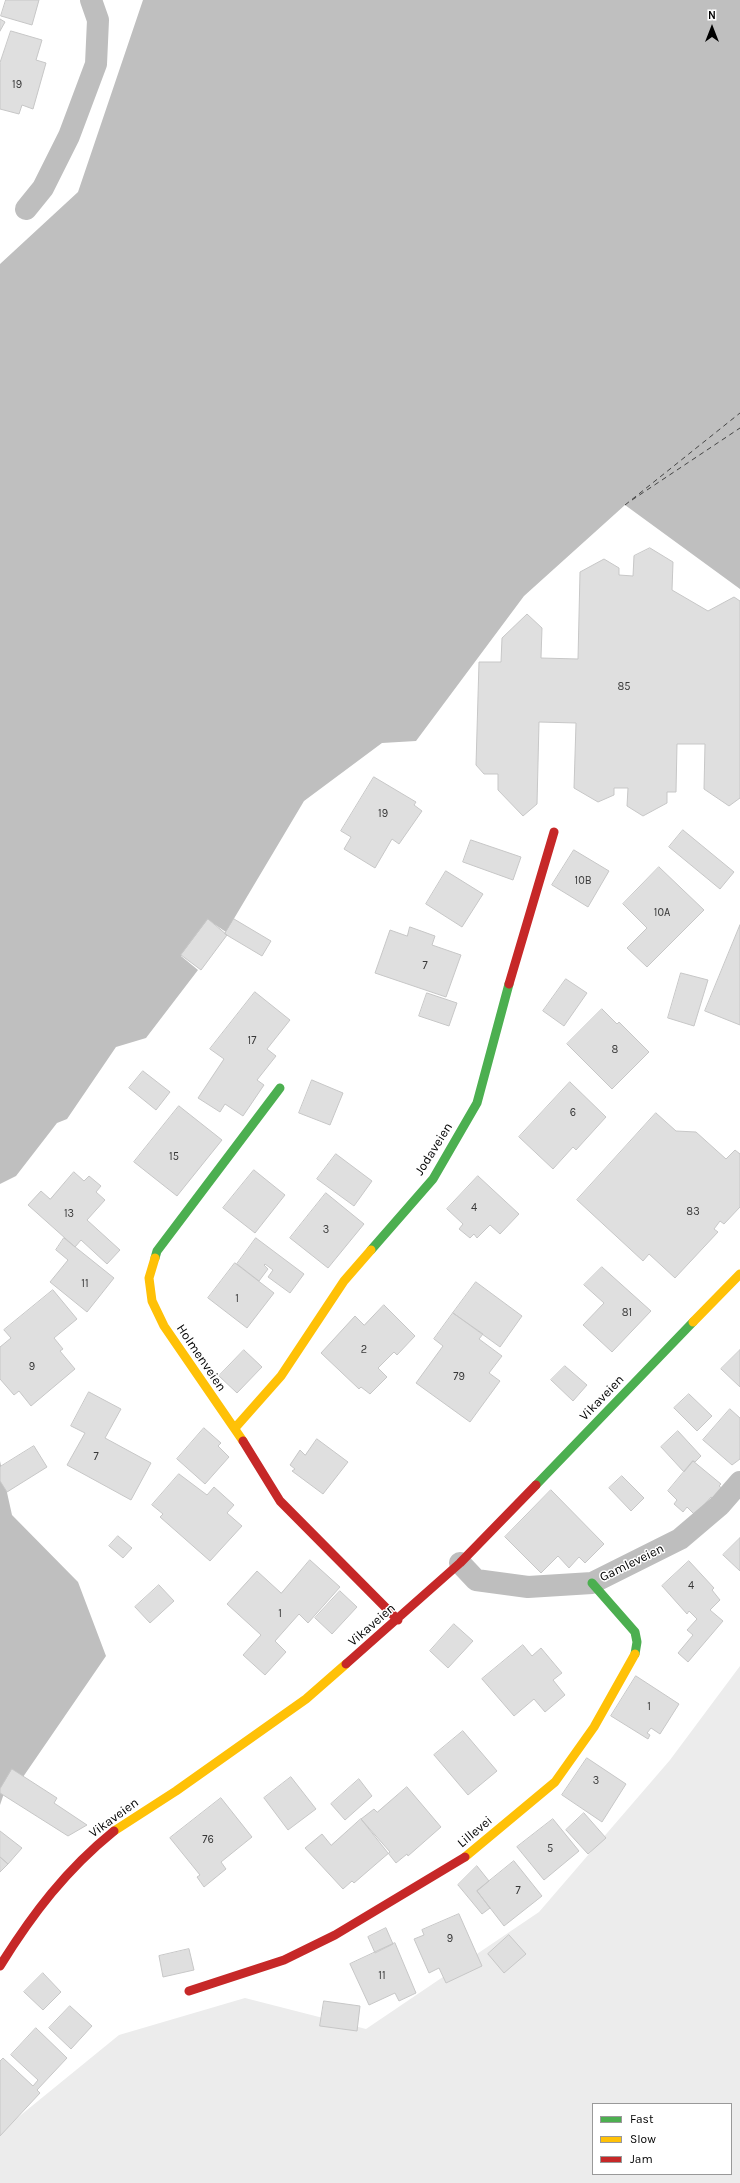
<!DOCTYPE html>
<style>
body{margin:0}
#map{position:relative;width:740px;height:2183px;overflow:hidden;background:#fff;font-family:Karla,sans-serif}
canvas{display:block}
.legend{position:absolute;left:592px;top:2103px;width:140px;height:72px;box-sizing:border-box;background:#fff;border:1px solid #999;margin:0;padding:5px 7px;list-style:none;font-size:12px;color:#000}
.legend li{display:flex;align-items:center;gap:8px;height:20px}
.legend b{width:20px;border:1px solid #999}
.north{position:absolute;left:692px;top:8px;width:40px;height:40px;-webkit-text-stroke:3px #fff;paint-order:stroke;rotate:0deg;font-size:11px;font-weight:700;line-height:16px;text-align:center;color:#000}
.north::after{content:'';display:block;margin:auto;width:14px;height:18px;background:#000;clip-path:polygon(50% 0,100% 100%,50% 72%,0 100%)}
</style>
<div id="map">
<canvas width="740" height="2183"></canvas>
<ul class="legend">
<li><b style="height:5px;background:#4caf50"></b>Fast</li>
<li><b style="height:5px;background:#ffc107"></b>Slow</li>
<li><b style="height:5px;background:#c62828"></b>Jam</li>
</ul>
<div class="north">N</div>
</div>
<script>
const c = document.querySelector('canvas').getContext('2d');
c.lineJoin = 'round';
function paint(path, color) { c.fillStyle = color; c.fill(path, 'evenodd'); }
function trace(path, color, width, dash) { c.strokeStyle = color; c.lineWidth = width; c.lineCap = dash ? 'butt' : 'round'; c.setLineDash(dash || []); c.stroke(path); }
function write(font, color, halo, rows, align = 'center') {
  c.font = font + ' Karla,sans-serif'; c.lineWidth = 3; c.setLineDash([]); c.textBaseline = 'middle'; c.strokeStyle = halo; c.fillStyle = color; for (const [text, x, y, turn = 0] of rows) {
    c.save(); c.translate(x, y); c.rotate((+turn || 0) * Math.PI / 180); c.textAlign = isNaN(turn) ? turn : align; if (halo) c.strokeText(text, 0, 0); c.fillText(text, 0, 0); c.restore();
  }
}
paint(new Path2D(`
 M740,1666V2183H0V2132L119,2035L245,1998L366,2029L539,1912L670,1760ZM593,2104H731V2174H593Z`), '#ececec');
paint(new Path2D(`
 M143,0H740V589L625,505L524,596L416,741L382,743L304,801L226,932L208,920L181,956L198,970L146,1038L116,1047L67,1119L57,1123L16,1176L0,1184V264L78,192Z
 M0,1461L12,1515L78,1582L106,1656L23,1777L12,1770L0,1805Z`), '#bfbfbf');
trace(new Path2D(`
 M632,500L740,428
 M625,505L740,413`), '#444', 1, [5, 4]);
const building = new Path2D(`
 M6,0H39L32,25L1,16Z
 M0,19L5,22L0,31Z
 M11,31L42,40L36,60L46,63L33,109L22,105L19,114L0,109V63Z
 M650,548L673,562L672,590L708,611L734,597L740,601V798L729,806L704,789L705,744H677L676,792H667V803L643,816L627,806L628,788H614V795L598,802L574,788L576,723L539,722L537,804L523,816L498,790V774H484L476,765L479,662H501L502,638L527,614L542,628L541,658L578,659L580,572L604,559L619,568V575L633,576L634,556Z
 M374,777L416,802L414,805L422,811L399,844L392,839L375,868L344,849L351,837L341,831Z
 M683,830L734,872L720,889L669,847Z
 M471,840L521,857L513,880L463,862Z
 M574,850L609,871L588,907L552,885Z
 M659,867L704,910L647,967L627,948L647,928L623,904Z
 M446,871L483,894L462,927L426,904Z
 M208,919L227,935L201,970L181,955Z
 M234,919L271,941L262,956L225,934Z
 M740,925V1025L705,1011Z
 M410,927L435,936L432,945L461,955L446,997L375,973L390,930L407,936Z
 M681,973L708,980L694,1026L668,1018Z
 M566,979L587,993L564,1026L543,1011Z
 M255,992L290,1020L267,1049L276,1056L257,1080L264,1085L243,1116L225,1104L220,1112L198,1098L224,1059L210,1049Z
 M427,993L457,1003L449,1026L419,1016Z
 M602,1009L617,1024L619,1022L649,1052L612,1089L567,1044Z
 M143,1071L170,1092L156,1110L129,1088Z
 M312,1080L343,1093L330,1125L299,1113Z
 M570,1082L606,1117L576,1150L573,1147L553,1169L519,1137Z
 M179,1106L222,1140L177,1196L134,1162Z
 M656,1113L676,1131L696,1132L726,1159L735,1150L740,1154V1207L724,1224L720,1221L714,1229L718,1232L675,1278L649,1254L643,1261L577,1200Z
 M336,1154L372,1181L354,1206L317,1179Z
 M254,1170L285,1195L255,1233L223,1208Z
 M74,1172L84,1181L89,1176L101,1186L96,1192L105,1200L87,1220L120,1250L107,1264L81,1240L75,1247L28,1205L41,1191L50,1199Z
 M478,1176L519,1214L500,1234L490,1225L477,1238L474,1234L470,1238L459,1229L463,1224L447,1209Z
 M326,1193L364,1224L328,1268L290,1238Z
 M64,1238L114,1278L87,1312L50,1282L68,1260L56,1250Z
 M256,1238L304,1274L290,1293L268,1277L273,1270L265,1264L264,1265L268,1269L259,1281L237,1264Z
 M235,1263L274,1293L247,1328L208,1298Z
 M602,1267L651,1311L612,1352L583,1325L604,1303L584,1285Z
 M476,1282L522,1316L500,1347L453,1313Z
 M53,1290L77,1319L54,1338L63,1349L60,1351L75,1369L31,1406L19,1391L14,1395L0,1379V1347L11,1338L4,1330Z
 M384,1305L415,1336L397,1355L394,1352L378,1368L387,1377L370,1394L361,1387L359,1389L321,1353L355,1316L364,1325Z
 M453,1313L483,1334L479,1339L502,1356L489,1373L500,1381L470,1422L416,1383L443,1346L434,1339Z
 M244,1350L262,1367L237,1393L219,1376Z
 M740,1350V1387L721,1369Z
 M565,1366L587,1385L573,1401L551,1380Z
 M89,1392L121,1409L105,1438L151,1463L131,1500L67,1465L85,1433L71,1426Z
 M689,1394L712,1416L697,1431L674,1408Z
 M730,1409L740,1418V1459L732,1465L703,1440Z
 M204,1428L221,1443L218,1446L229,1457L205,1484L177,1459Z
 M678,1431L701,1456L695,1462L693,1461L684,1472L661,1447Z
 M317,1439L348,1462L323,1494L292,1471L295,1469L290,1465L300,1450L305,1455Z
 M34,1446L47,1467L7,1492L0,1481V1467Z
 M693,1461L721,1484L719,1486L724,1490L716,1501L711,1497L695,1515L687,1507L683,1512L674,1504L677,1500L668,1491Z
 M179,1474L207,1495L214,1487L234,1505L227,1513L242,1526L210,1561L160,1517L163,1514L152,1505Z
 M622,1476L644,1498L631,1511L609,1488Z
 M551,1490L604,1544L585,1563L579,1557L569,1568L558,1556L541,1573L505,1537Z
 M118,1536L132,1548L123,1558L109,1546Z
 M740,1538V1571L723,1555Z
 M310,1560L340,1587L308,1623L299,1614L275,1641L286,1652L265,1675L243,1655L261,1635L227,1604L257,1571L281,1593Z
 M689,1561L714,1588L712,1590L720,1600L710,1610L723,1621L688,1662L678,1653L693,1635L687,1630L697,1619L689,1611L687,1614L662,1586Z
 M159,1585L174,1601L150,1623L135,1607Z
 M340,1591L357,1607L332,1634L315,1618Z
 M454,1624L473,1641L448,1668L430,1651Z
 M523,1645L532,1656L541,1648L562,1673L553,1680L565,1695L545,1712L534,1699L514,1716L482,1679Z
 M636,1676L679,1704L660,1734L651,1728L647,1733L650,1735L648,1739L611,1716Z
 M463,1731L497,1771L468,1795L434,1755Z
 M587,1758L626,1784L602,1822L562,1795Z
 M12,1769L57,1798L54,1803L87,1825L68,1836L0,1793V1789Z
 M291,1777L316,1809L288,1830L264,1798Z
 M359,1779L372,1796L345,1820L331,1804Z
 M407,1787L441,1827L408,1856L407,1854L396,1863L361,1819L374,1809L377,1812Z
 M221,1798L252,1837L221,1862L226,1869L204,1887L197,1877L200,1875L170,1838Z
 M584,1813L606,1838L588,1854L566,1830Z
 M361,1819L390,1852L354,1883L352,1881L343,1889L305,1848L322,1834L331,1845Z
 M553,1819L579,1851L544,1880L517,1847Z
 M0,1831L22,1848L8,1864L0,1857Z
 M0,1857L8,1864L0,1872Z
 M514,1861L542,1896L504,1926L477,1891Z
 M477,1866L489,1881L477,1891L490,1908L482,1914L458,1885Z
 M459,1914L482,1966L446,1983L439,1968L429,1973L414,1939L424,1935L422,1930Z
 M386,1928L393,1944L375,1953L368,1937Z
 M509,1935L526,1954L504,1973L488,1954Z
 M395,1943L416,1993L399,2001L395,1993L369,2005L350,1964Z
 M189,1949L194,1970L163,1977L159,1956Z
 M43,1973L61,1992L43,2010L24,1992Z
 M324,2001L360,2006L357,2031L320,2026Z
 M70,2006L92,2026L71,2049L49,2028Z
 M36,2028L67,2058L37,2090L40,2093L0,2136V2061L3,2058L33,2086L38,2080L11,2055Z`);
paint(building, '#dfdfdf');
trace(building, '#c7c7c7', 1);
trace(new Path2D(`
 M26,209L43,188L69,136L96,64L98,20L91,0
 M460,1563L476,1580L528,1587L592,1583L680,1539L720,1505L740,1482`), '#bebebe', 22);
trace(new Path2D(`
 M371,1250L433,1179L477,1103L509,984
 M155,1258L157,1251L280,1088
 M536,1485L693,1322
 M592,1583L635,1632L637,1642L635,1654`), '#4caf50', 9);
trace(new Path2D(`
 M155,1258L149,1278L152,1301L164,1326L243,1441
 M693,1322L740,1274
 M235,1428L281,1376L344,1281L371,1250
 M114,1831L176,1791L306,1699L346,1664
 M465,1857L555,1782L594,1727L635,1654`), '#ffc107', 9);
trace(new Path2D(`
 M509,984L554,832
 M243,1441L280,1501L398,1620
 M346,1664L460,1563L536,1485
 M0,1966C33,1913 66,1870 114,1831
 M189,1991L284,1960L335,1935L465,1857`), '#c62828', 9);
write('11px', '#383838', null, [
 ["19",17,85],
 ["85",624,687],
 ["19",383,814],
 ["10B",583,881],
 ["10A",662,913],
 ["7",425,966],
 ["17",252,1041],
 ["8",615,1050],
 ["6",573,1113],
 ["15",174,1157],
 ["4",474,1208],
 ["83",693,1212],
 ["13",69,1214],
 ["3",326,1230],
 ["11",85,1284],
 ["1",237,1299],
 ["81",627,1313],
 ["2",364,1350],
 ["9",32,1367],
 ["79",459,1377],
 ["7",96,1457],
 ["4",691,1586],
 ["1",280,1614],
 ["1",649,1707],
 ["3",596,1781],
 ["76",208,1840],
 ["5",550,1849],
 ["7",518,1891],
 ["9",450,1939],
 ["11",382,1976]
]);
write('13px', '#000', '#fff', [
 ["Jodaveien",434,1149,-58],
 ["Holmenveien",201,1358,56],
 ["Vikaveien",602,1398,-46],
 ["Gamleveien",632,1563,-26],
 ["Vikaveien",372,1625,-41],
 ["Vikaveien",114,1818,-36],
 ["Lillevei",475,1832,-40]
]);
</script>
